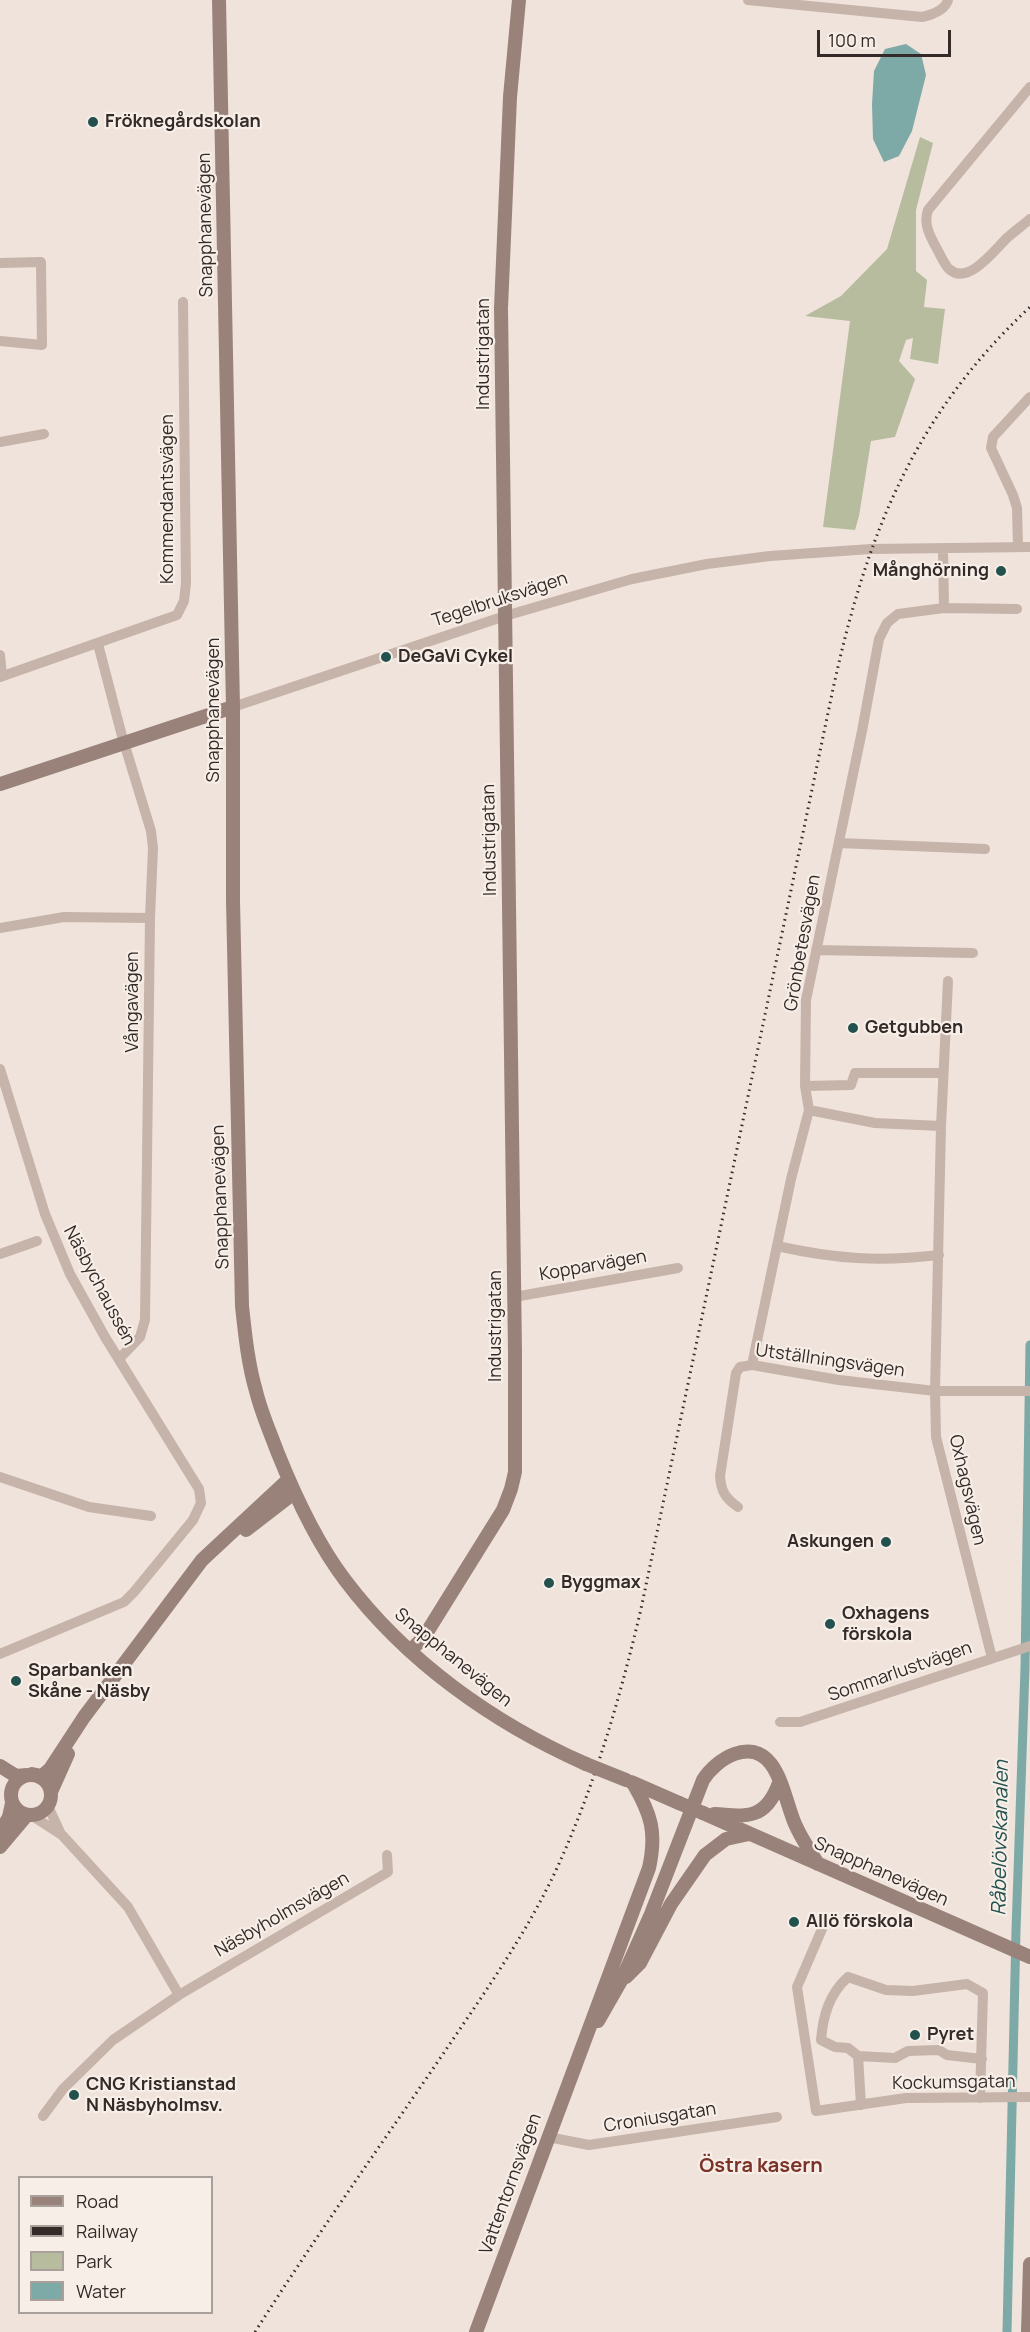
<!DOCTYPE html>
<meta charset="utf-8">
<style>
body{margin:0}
#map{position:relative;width:1030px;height:2332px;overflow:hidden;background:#efe3db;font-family:Manrope,sans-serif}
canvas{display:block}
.legend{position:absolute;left:18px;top:2176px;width:195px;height:138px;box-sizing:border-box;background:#f7eee7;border:2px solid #a9a09b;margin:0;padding:8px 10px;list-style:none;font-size:18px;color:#342a28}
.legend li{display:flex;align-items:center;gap:12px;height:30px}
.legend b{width:30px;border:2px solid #a9a09b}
.scale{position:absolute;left:817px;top:30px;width:134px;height:27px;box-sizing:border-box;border:3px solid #342a28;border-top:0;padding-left:8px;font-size:18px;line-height:21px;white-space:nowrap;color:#342a28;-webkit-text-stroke:4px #f7eee7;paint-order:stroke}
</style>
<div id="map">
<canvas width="1030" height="2332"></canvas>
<ul class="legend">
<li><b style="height:8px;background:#99827a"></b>Road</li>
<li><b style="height:8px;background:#342a28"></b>Railway</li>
<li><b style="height:16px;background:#b6bc9d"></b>Park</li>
<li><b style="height:16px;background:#7da9a6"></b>Water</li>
</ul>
<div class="scale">100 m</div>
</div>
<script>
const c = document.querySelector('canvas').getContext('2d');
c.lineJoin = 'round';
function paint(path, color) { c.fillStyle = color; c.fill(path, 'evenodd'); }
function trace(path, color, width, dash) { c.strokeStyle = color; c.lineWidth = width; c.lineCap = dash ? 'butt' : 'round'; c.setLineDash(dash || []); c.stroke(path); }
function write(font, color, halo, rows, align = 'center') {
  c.font = font + ' Manrope,sans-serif'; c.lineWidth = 4.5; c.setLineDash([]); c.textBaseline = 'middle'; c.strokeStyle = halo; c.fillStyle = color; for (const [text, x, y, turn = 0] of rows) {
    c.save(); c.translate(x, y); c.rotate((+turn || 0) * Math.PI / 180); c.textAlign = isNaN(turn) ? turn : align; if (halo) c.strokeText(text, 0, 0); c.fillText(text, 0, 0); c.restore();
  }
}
paint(new Path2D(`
 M920,137L933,143L916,210V271L927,280L924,307L945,309L938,364L910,359L913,338L906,340L899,361L915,379L895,437L871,441L859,516L855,530L823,527L850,321L805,316L841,296L887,249Z`), '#b6bc9d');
paint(new Path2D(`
 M906,44L921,54L926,75L912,131L899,156L884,162L873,139L872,104L874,71L885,49Z`), '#7da9a6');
trace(new Path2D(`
 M1007,2332L1016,1930L1025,1668L1030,1345`), '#7da9a6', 9);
trace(new Path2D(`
 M748,0L922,17C931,15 945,10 948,0
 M1030,87L928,210C923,224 930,236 937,249C940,254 944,264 949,269C968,287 996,248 1008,237C1015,231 1023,225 1030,219
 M0,263L41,262L42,345L0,341
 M0,442L44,434
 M1018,546L1017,508L1013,495L991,448L993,437L1030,397
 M943,549L944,608
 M98,644L122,736L151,831L153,848L150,918L145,1320L140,1337L119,1359
 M0,655L2,676
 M0,677L177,615L184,601L186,583L183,302
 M233,707L505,616L632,579L707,564L770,556L871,549L1030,547
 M839,843L985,849
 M0,928L64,917L150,918
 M816,950L973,953
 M948,981L941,1126L935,1391L936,1437L992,1658
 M0,1069L45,1214L70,1274L105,1337L199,1489L201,1503L193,1520L134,1592L124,1602L0,1654
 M805,1086L851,1085L855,1073H943
 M809,1110L875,1123L941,1126
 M777,1246C835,1259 879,1262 939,1255
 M0,1254L37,1241
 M514,1297L678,1268
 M752,1365L791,1179L809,1110L805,1086L806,1000L862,731L879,639L887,623L898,614L944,608L1017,609
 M0,1477L89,1507L151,1516
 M738,1507C725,1498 721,1491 720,1476L736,1373L740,1367L752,1365L839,1380L935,1391H1030
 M780,1722H800L1030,1646
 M48,1806L60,1832
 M31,1815L62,1835L128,1907L179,1995L113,2040L63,2089L43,2116
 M822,1929L797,1987L816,2111L906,2098L1030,2097
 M179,1995L388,1872L387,1855
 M858,2056L895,2058L908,2051L939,2050L947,2055L982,2059
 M861,2105L858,2056L848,2048L835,2047L821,2040C823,2016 829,1994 848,1977L886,1990L913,1991L967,1984L983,1993L980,2098
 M548,2137L589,2145L777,2117`), '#c6b3a9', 10);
trace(new Path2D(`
 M219,0L233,707V901L242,1306C245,1334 248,1364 256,1391C261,1412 270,1432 277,1451C295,1496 316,1542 345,1580C406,1661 493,1723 586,1764
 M0,784L233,707
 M246,1530L294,1493
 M411,1650L424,1637L503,1510L511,1489L515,1472V1352L501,308L510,97L519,0
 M0,1766L16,1776L27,1775
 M32,1774L42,1776L50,1769L84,1717L202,1560L288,1480
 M11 1795a20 20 0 1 1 40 0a20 20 0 1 1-40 0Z
 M631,1782L679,1803
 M51,1792L68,1754
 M703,1813L1030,1957
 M714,1814C748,1817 766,1819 779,1783
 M0,1832L9,1817L12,1803
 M0,1847L27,1815
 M626,1977L640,1963L671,1904L705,1855L726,1839L749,1834
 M598,2021L622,1979L651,1914L703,1780C716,1759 751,1737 771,1764C783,1780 787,1805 795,1824C801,1838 810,1851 818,1864
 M476,2332L649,1868C657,1832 651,1814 633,1783
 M1028,2332L1030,2264`), '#99827a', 14);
trace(new Path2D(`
 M255,2332C314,2239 378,2149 441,2057C482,1996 526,1935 557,1868C595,1785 620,1698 641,1609L833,689C866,537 913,416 1030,307`), '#342a28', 3, [1.5, 4.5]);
trace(new Path2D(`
 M586,1764L626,1780
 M679,1803L703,1813`), '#99827a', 14);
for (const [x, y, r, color] of [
 [93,122,6,"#22514e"],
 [1001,571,6,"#22514e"],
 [386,657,6,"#22514e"],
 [853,1028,6,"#22514e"],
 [886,1542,6,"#22514e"],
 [549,1583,6,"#22514e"],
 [830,1624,6,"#22514e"],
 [16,1681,6,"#22514e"],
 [794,1922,6,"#22514e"],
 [915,2035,6,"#22514e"],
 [74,2095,6,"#22514e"]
]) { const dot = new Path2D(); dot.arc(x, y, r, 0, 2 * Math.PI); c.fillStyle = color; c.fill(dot); trace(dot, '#f7eee7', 2); }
write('bold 18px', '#342a28', '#f7eee7', [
 ["Fröknegårdskolan",105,122],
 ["Månghörning",989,571,"right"],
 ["DeGaVi Cykel",398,657],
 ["Getgubben",865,1028],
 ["Askungen",874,1542,"right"],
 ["Byggmax",561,1583],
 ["Oxhagens",842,1614],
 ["förskola",842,1635],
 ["Sparbanken",28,1671],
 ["Skåne - Näsby",28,1692],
 ["Allö förskola",806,1922],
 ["Pyret",927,2035],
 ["CNG Kristianstad",86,2085],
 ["N Näsbyholmsv.",86,2106]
], 'left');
write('18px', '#342a28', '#f7eee7', [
 ["Snapphanevägen",206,225,-91],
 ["Industrigatan",484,354,-90],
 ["Kommendantsvägen",168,499,-90],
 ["Tegelbruksvägen",500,600,-18],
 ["Snapphanevägen",214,710,-90],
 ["Industrigatan",490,840,-91],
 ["Grönbetesvägen",803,943,-80],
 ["Vångavägen",133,1002,-90],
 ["Snapphanevägen",221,1197,-92],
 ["Kopparvägen",593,1266,-10],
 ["Näsbychaussén",99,1286,62],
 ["Industrigatan",496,1326,-90],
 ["Utställningsvägen",830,1361,8],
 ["Oxhagsvägen",967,1490,77],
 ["Snapphanevägen",453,1658,39],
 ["Sommarlustvägen",900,1672,-19],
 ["Snapphanevägen",881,1872,24],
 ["Näsbyholmsvägen",282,1915,-30],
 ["Kockumsgatan",954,2083,-1],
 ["Croniusgatan",660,2118,-9],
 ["Vattentornsvägen",511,2184,-70]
]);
write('italic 20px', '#22514e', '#f7eee7', [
 ["Råbelövskanalen",1001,1838,-89]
]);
write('bold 20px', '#7b3329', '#f7eee7', [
 ["Östra kasern",761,2166]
]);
</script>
